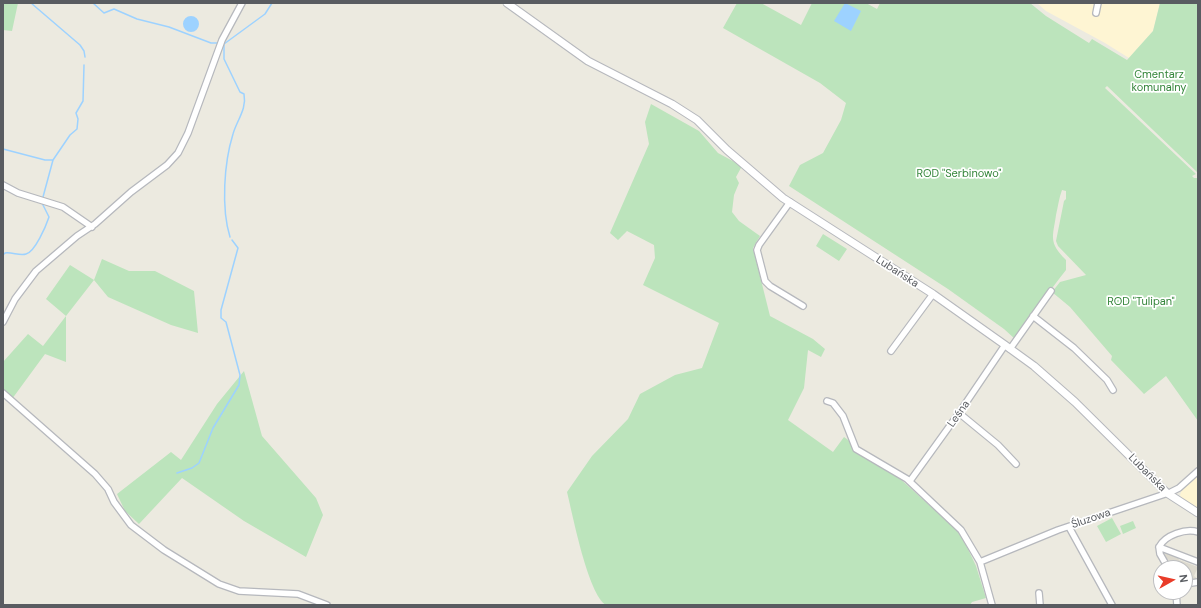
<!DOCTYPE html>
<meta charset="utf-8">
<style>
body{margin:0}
#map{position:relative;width:1201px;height:608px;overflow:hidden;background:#eceae0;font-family:"DM Sans",sans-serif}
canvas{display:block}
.frame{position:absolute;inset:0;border:4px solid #595c61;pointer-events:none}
.north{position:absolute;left:1153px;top:560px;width:40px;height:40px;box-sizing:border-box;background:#fff;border:1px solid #bdbec0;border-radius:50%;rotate:82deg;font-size:11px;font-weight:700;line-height:16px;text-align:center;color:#595c61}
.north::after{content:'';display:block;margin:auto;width:14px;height:18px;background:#e93c29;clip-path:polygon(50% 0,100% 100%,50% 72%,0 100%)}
</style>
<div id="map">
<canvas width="1201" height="608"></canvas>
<div class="frame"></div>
<div class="north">N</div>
</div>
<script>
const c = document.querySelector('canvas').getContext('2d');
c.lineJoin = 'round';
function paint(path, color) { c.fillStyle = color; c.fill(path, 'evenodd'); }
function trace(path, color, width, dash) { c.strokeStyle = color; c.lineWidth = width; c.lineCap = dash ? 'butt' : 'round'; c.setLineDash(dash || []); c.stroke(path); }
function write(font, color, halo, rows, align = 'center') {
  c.font = font + ' "DM Sans",sans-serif'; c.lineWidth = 3.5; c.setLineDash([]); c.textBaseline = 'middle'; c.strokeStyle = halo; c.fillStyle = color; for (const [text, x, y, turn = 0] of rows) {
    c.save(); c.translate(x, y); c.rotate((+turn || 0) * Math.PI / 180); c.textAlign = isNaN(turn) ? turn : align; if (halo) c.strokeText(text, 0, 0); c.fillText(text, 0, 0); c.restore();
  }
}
paint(new Path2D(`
 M1037,3H1160L1153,31L1129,58L1105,43L1046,11Z
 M1198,474V510L1181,499L1180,495L1182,489Z`), '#fef5d3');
paint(new Path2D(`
 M1165,552L1178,556L1179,560L1198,567L1194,576L1198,579L1185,582V568H1175V564L1164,557Z`), '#dcd9ce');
paint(new Path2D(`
 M3,3H18L12,31L3,30Z
 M737,3H761L801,25L812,3H866L877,9L880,3H1030L1046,16L1089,43L1092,39L1127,60L1153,31L1160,3H1198V173L1107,86L1105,88L1196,174L1192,176L1194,178H1198V421L1166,376L1144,394L1111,360L1112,356L1070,307L1052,292L1060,282L1086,275L1058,246L1056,241L1064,201L1066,199V191L1062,190C1059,198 1058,206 1056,215C1053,237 1048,242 1066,260V270C1048,292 1033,317 1015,339L1004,329L948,289L789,186L800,165L823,153L841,120L846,103L820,83L723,28Z
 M651,104L699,131L718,153L742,166L736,177L739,183L734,195L732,212L739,221L760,236L753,248L770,316L813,339L825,349L821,357L808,350L804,388L788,420L833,452L844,437L896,475L961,534L976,566L986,598L972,602L970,605H606C588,594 573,516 567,492L592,456L628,419L640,394L675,375L702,368L719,323L643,285L655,258L654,245L627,231L618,240L610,233L649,144L645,122Z
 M823,234L847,249L839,261L816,246Z
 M102,259L129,271H155L194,291L198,333L171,325L108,297L94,280L66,316V362L45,354L12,399L3,392V362L28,334L43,346L66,316L46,299L70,265L94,280Z
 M244,371L262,436L316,498L323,515L306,557L244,521L182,478L139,524L125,511L117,494L171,452L181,460L217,404Z
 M1112,518L1121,534L1106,542L1097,526Z
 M1133,521L1136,528L1123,534L1120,526Z`), '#bce4bc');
paint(new Path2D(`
 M845,3L861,11L851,31L834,21Z
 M183 24a8 8 0 1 1 16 0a8 8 0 1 1-16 0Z`), '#9dd2ff');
trace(new Path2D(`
 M31,3L80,45L84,51L85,57
 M93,3L104,13L114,9L137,19L169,27L211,43H217
 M3,149L45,160H53L70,135L77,129L78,119L76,113L83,101L84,65
 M43,197L53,160
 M230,237C221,208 224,163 233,134C237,120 247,109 244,94L240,92L224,59V44L265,14L272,3
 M3,255L5,253C12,252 20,256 26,254C35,252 46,226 49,217L42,203
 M177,473L192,468L199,463L213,428L239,385L240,375L226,322L221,318V310L238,248L232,240`), '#9dd2ff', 1.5);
const minor = new Path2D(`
 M1096,13L1098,3
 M3,185L18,193L63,207L92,227
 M790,202L759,245L757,250L765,281L770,286L803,306
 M1033,316L1074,348L1107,380L1113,390
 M3,322L15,299L36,271L77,236L95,224L131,192L167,165L178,153L188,133L222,40L242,3
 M1010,349L1051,291
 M891,351L933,294
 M3,393L95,474L108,489L114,502L131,525L164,550L219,584L239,591L298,594L327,605
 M827,401L833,403L843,416L856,449L907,479L961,530L980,562L992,605
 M959,413L998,445L1016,464
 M910,481L959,413L1005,345
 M1069,527L1112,605
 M1159,547C1165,535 1186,528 1198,532
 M1159,547L1198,562
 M1159,547L1160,554L1168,568
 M980,562L1058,530L1171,492L1179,488L1198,471
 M1185,584L1198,582
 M1176,592L1177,605
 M1039,593L1040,605`);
const tertiary = new Path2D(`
 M507,3L588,61L672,104L697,120L727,150L783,198L933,294L1005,345L1034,366L1075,402L1167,493L1198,513`);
trace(minor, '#b6b8bd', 8);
trace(tertiary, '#b6b8bd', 9);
trace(minor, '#fff', 5.5);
trace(tertiary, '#fff', 7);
write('11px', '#34853a', '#fff', [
 ["Cmentarz",1159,75],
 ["komunalny",1159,88],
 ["ROD \"Serbinowo\"",959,174],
 ["ROD \"Tulipan\"",1141,302]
]);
write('11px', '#595c61', '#fff', [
 ["Lubańska",897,272,33],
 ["Leśna",959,414,-55],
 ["Lubańska",1147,473,45],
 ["Śluzowa",1091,519,-19]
]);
</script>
